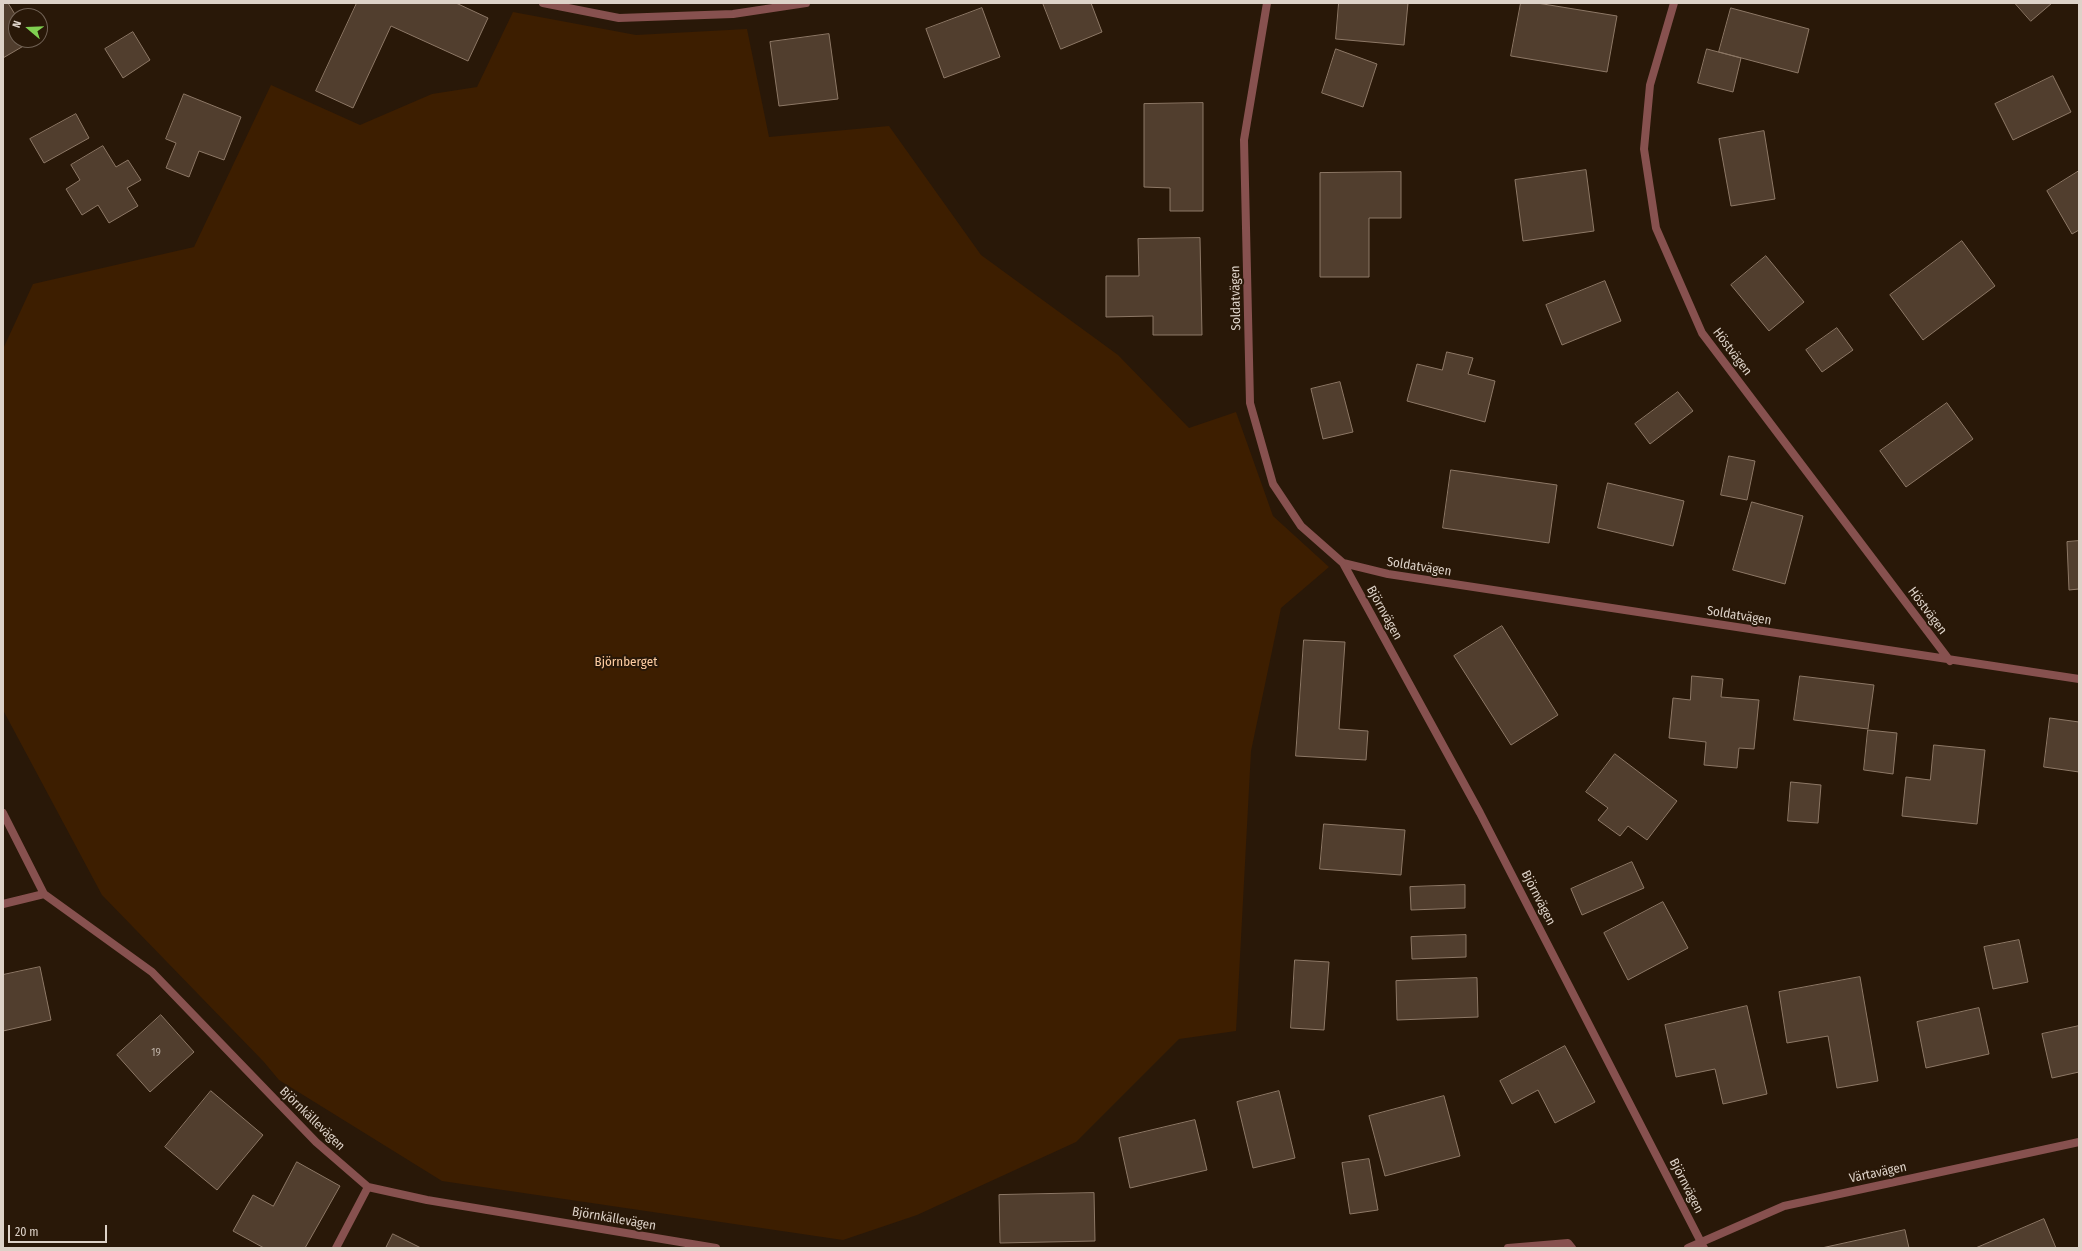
<!DOCTYPE html>
<meta charset="utf-8">
<style>
body{margin:0}
#map{position:relative;width:2082px;height:1251px;overflow:hidden;background:#291808;font-family:"Fira Sans Condensed",sans-serif}
canvas{display:block}
.frame{position:absolute;inset:0;border:4px solid #ddd2c8;pointer-events:none}
.north{position:absolute;left:8px;top:8px;width:40px;height:40px;box-sizing:border-box;background:#291808;border:1px solid #716255;border-radius:50%;rotate:289deg;font-size:11px;font-weight:700;line-height:16px;text-align:center;color:#ddd2c8}
.north::after{content:'';display:block;margin:auto;width:14px;height:18px;background:#80d051;clip-path:polygon(50% 0,100% 100%,50% 72%,0 100%)}
.scale{position:absolute;left:8px;top:1225px;width:99px;height:18px;box-sizing:border-box;border:2px solid #ddd2c8;border-top:0;padding-left:5px;font-size:12px;line-height:14px;white-space:nowrap;color:#ddd2c8;-webkit-text-stroke:3px #291808;paint-order:stroke}
</style>
<div id="map">
<canvas width="2082" height="1251"></canvas>
<div class="frame"></div>
<div class="north">N</div>
<div class="scale">20 m</div>
</div>
<script>
const c = document.querySelector('canvas').getContext('2d');
c.lineJoin = 'round';
function paint(path, color) { c.fillStyle = color; c.fill(path, 'evenodd'); }
function trace(path, color, width, dash) { c.strokeStyle = color; c.lineWidth = width; c.lineCap = dash ? 'butt' : 'round'; c.setLineDash(dash || []); c.stroke(path); }
function write(font, color, halo, rows, align = 'center') {
  c.font = font + ' "Fira Sans Condensed",sans-serif'; c.lineWidth = 4; c.setLineDash([]); c.textBaseline = 'middle'; c.strokeStyle = halo; c.fillStyle = color; for (const [text, x, y, turn = 0] of rows) {
    c.save(); c.translate(x, y); c.rotate((+turn || 0) * Math.PI / 180); c.textAlign = isNaN(turn) ? turn : align; if (halo) c.strokeText(text, 0, 0); c.fillText(text, 0, 0); c.restore();
  }
}
paint(new Path2D(`
 M513,12L636,35L747,29L769,137L889,126L981,255L1118,355L1189,428L1236,412L1273,516L1329,567L1281,608L1251,751L1236,1031L1179,1039L1076,1142L917,1215L843,1240L442,1181L279,1080L264,1062L102,895L3,710V349L33,284L194,247L271,85L360,125L432,94L477,87Z`), '#3d1e00');
const building = new Path2D(`
 M3,3H8L16,16V40L32,41L3,58Z
 M357,3H456L488,18L468,61L391,26L353,108L316,91Z
 M1043,3H1091L1102,32L1061,49Z
 M1339,3H1408L1404,45L1336,39Z
 M1521,3H1537L1617,16L1607,72L1511,56Z
 M2015,3H2052L2031,21Z
 M982,8L1000,57L944,78L926,29Z
 M1731,8L1809,29L1798,73L1719,52Z
 M133,32L150,60L123,78L105,49Z
 M829,34L838,99L779,106L770,42Z
 M1336,49L1377,64L1363,107L1322,93Z
 M1707,49L1741,58L1733,92L1698,83Z
 M2053,76L2071,112L2013,140L1995,104Z
 M184,94L241,117L224,160L199,151L189,177L166,168L176,143L166,139Z
 M1203,103V211H1170V188L1144,187V104Z
 M76,114L89,138L44,163L30,139Z
 M1764,131L1775,199L1731,206L1719,139Z
 M103,146L116,167L128,160L141,180L127,188L138,206L109,223L98,205L82,215L66,189L80,180L71,165Z
 M1586,170L1594,231L1523,241L1515,180Z
 M2079,171V230L2072,234L2047,191Z
 M1401,172V218H1369V277H1320V173Z
 M1200,238L1202,335H1153V316L1106,317V276H1139L1138,239Z
 M1962,241L1995,286L1923,340L1890,295Z
 M1766,256L1804,302L1769,331L1731,285Z
 M1605,281L1621,321L1562,345L1546,305Z
 M1837,328L1853,350L1822,372L1806,350Z
 M1447,352L1473,358L1468,374L1495,381L1485,422L1407,401L1417,364L1442,370Z
 M1340,382L1353,432L1323,439L1311,389Z
 M1678,392L1693,411L1650,444L1635,424Z
 M1947,403L1973,439L1906,487L1880,451Z
 M1729,456L1755,461L1747,500L1721,495Z
 M1451,470L1557,485L1549,543L1443,528Z
 M1608,483L1684,501L1673,546L1598,528Z
 M1752,502L1803,516L1785,584L1733,570Z
 M2079,541V589L2069,590L2067,542Z
 M1502,626L1558,715L1511,745L1454,656Z
 M1304,640L1345,642L1339,729L1368,731L1366,760L1296,756Z
 M1692,676L1723,679L1721,697L1759,700L1754,749L1739,748L1737,768L1704,765L1706,742L1669,738L1673,698L1690,700Z
 M1800,676L1874,685L1868,729L1794,720Z
 M2050,718L2079,722V772L2044,767Z
 M1868,730L1897,733L1893,774L1864,770Z
 M1934,745L1985,750L1977,824L1902,816L1906,777L1930,780Z
 M1615,754L1677,801L1647,840L1628,826L1620,836L1598,820L1608,808L1586,792Z
 M1791,782L1821,785L1818,823L1788,821Z
 M1324,824L1405,830L1401,875L1320,869Z
 M1632,862L1644,888L1582,915L1571,889Z
 M1465,885V908L1411,910L1410,887Z
 M1663,902L1688,948L1628,980L1604,933Z
 M1466,935V957L1412,959L1411,937Z
 M2019,940L2028,982L1993,989L1984,947Z
 M1295,960L1329,962L1324,1030L1291,1028Z
 M40,967L51,1020L3,1031V975Z
 M1860,977L1878,1081L1837,1088L1828,1036L1787,1043L1779,992Z
 M1477,978L1478,1017L1397,1020L1396,981Z
 M1747,1006L1767,1094L1723,1104L1715,1069L1676,1077L1665,1025Z
 M1979,1008L1989,1054L1926,1068L1917,1022Z
 M161,1015L194,1052L150,1092L117,1055Z
 M2079,1026V1072L2052,1078L2042,1034Z
 M1565,1046L1595,1102L1555,1123L1538,1090L1512,1104L1500,1081Z
 M211,1091L263,1135L217,1190L165,1147Z
 M1279,1091L1295,1158L1253,1168L1237,1102Z
 M1444,1096L1460,1156L1385,1176L1369,1116Z
 M1195,1120L1207,1170L1130,1188L1119,1138Z
 M1369,1159L1378,1210L1350,1214L1342,1163Z
 M297,1162L340,1186L305,1248H264L233,1231L253,1195L273,1206Z
 M1094,1193L1095,1241L1000,1243L999,1195Z
 M2044,1219L2056,1248H1976Z
 M1905,1230L1909,1248H1822Z
 M393,1234L421,1248H386Z`);
paint(building, '#513e2e');
trace(building, '#8d7866', 1);
trace(new Path2D(`
 M543,3L619,18L733,14L806,3
 M1267,3L1244,140L1250,403L1273,484L1301,526L1343,563L1388,574L2079,679
 M1674,3L1650,85L1644,149L1656,228L1702,333L1950,661
 M1343,563L1480,813L1704,1248
 M3,813L44,894L152,972L316,1142L368,1187L427,1200L716,1248
 M3,904L44,894
 M336,1248L368,1187
 M1508,1248L1568,1243L1572,1248
 M1688,1248L1784,1206L2079,1142`), '#87514f', 8);
write('11px', '#baada2', null, [
 ["19",156,1053]
]);
write('13px', '#ddd2c8', '#291808', [
 ["Soldatvägen",1236,298,-91],
 ["Höstvägen",1732,352,53],
 ["Soldatvägen",1419,567,9],
 ["Höstvägen",1927,611,53],
 ["Björnvägen",1384,613,61],
 ["Soldatvägen",1739,616,9],
 ["Björnvägen",1538,898,63],
 ["Björnkällevägen",312,1119,44],
 ["Värtavägen",1878,1173,-12],
 ["Björnvägen",1686,1186,63],
 ["Björnkällevägen",614,1219,10]
]);
write('13px', '#fecda2', '#291808', [
 ["Björnberget",626,662]
]);
</script>
